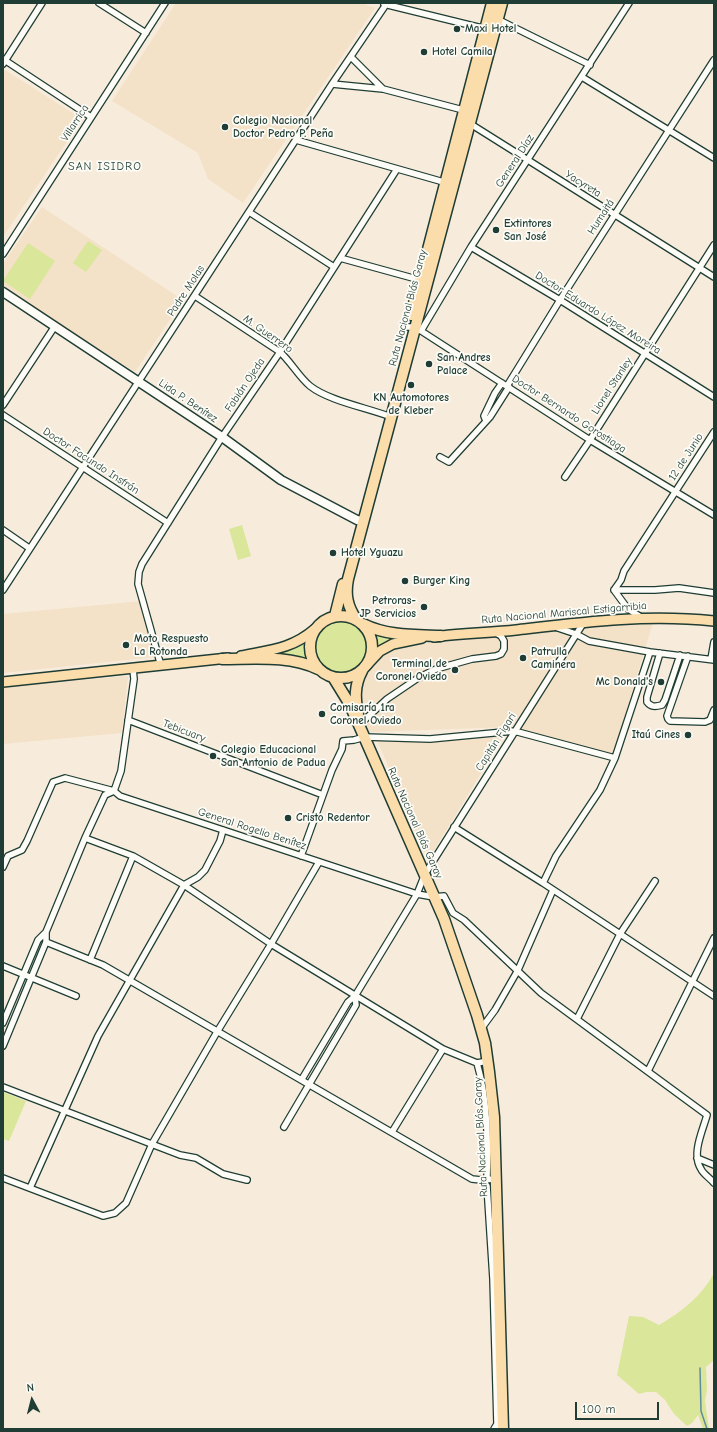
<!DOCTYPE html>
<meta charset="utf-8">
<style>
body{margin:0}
#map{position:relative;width:717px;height:1432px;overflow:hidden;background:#f7ecdb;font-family:"Comic Neue",sans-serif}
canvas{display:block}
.frame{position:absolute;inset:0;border:4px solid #1f3d34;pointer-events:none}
.north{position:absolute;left:12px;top:1380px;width:40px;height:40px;-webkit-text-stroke:3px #fdfcf7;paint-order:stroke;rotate:353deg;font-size:11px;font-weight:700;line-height:16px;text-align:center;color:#1f3d34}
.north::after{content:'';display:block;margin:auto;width:14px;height:18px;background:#1f3d34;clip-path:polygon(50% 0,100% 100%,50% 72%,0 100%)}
.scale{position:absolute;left:575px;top:1402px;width:84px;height:18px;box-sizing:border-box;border:2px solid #1f3d34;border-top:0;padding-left:5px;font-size:12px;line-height:14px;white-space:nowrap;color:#1f3d34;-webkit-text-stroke:3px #fdfcf7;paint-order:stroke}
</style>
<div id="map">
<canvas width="717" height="1432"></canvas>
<div class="frame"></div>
<div class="north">N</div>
<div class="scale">100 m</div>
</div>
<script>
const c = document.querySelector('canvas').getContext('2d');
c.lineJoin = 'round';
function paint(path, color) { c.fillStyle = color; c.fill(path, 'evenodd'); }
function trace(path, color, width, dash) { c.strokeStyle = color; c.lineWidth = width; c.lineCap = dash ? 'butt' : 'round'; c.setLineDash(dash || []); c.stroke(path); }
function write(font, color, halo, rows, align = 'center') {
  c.font = font + ' "Comic Neue",sans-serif'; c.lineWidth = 3.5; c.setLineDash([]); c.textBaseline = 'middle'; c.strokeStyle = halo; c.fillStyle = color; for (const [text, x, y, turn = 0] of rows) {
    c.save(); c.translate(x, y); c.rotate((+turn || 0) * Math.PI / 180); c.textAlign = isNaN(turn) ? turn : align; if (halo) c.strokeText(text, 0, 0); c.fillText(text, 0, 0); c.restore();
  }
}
paint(new Path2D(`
 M176,3H361L375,8L243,203L208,179L198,153L112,101Z
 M5,70L82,119L3,237V74Z
 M42,207L183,300L135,372L3,288V264Z
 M142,601L155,657L3,673V614Z
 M653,623L613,754L509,727L369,732L363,713L361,691L369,670L384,654L399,646L576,625Z
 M128,676L122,733L3,744V687Z
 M505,734L428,860L377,740Z`), '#f3e1c8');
paint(new Path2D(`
 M88,241L102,250L86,272L73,263Z
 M28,243L55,261L30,299L3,281Z
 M242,525L251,556L238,560L229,529Z
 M315 647a27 27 0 1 1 54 0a27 27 0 1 1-54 0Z
 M373,632L384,637L406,638L376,651V641Z
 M308,639L306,647L309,659L298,657L258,656Z
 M3,1092L26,1101L9,1141L3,1139Z
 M714,1273V1360L706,1367L707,1390L705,1401L709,1429H703L698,1415L692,1423L687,1426L674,1414L665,1400L656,1392H646L639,1394L617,1375L629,1316L643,1317L659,1325C681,1312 702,1296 714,1273Z`), '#dae699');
trace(new Path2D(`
 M700,1368L701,1411L707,1429`), '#5f8c9f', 1.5);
const street = new Path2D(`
 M99,3L146,33
 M384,4L486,29
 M497,19L590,65
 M351,57L383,89L467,111
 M3,59L91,117
 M3,64L42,3
 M582,77L714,158
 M332,84L383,89
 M469,123L714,277
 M296,140L447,183
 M249,212L334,267
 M471,247L560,300L714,397
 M3,254L165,3
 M340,258L420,280
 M195,296L280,352C291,362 299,377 310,386C329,401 368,408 391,417
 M408,327H415L590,440L714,515
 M421,331L471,247L629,3
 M507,386L560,300L714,60
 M3,405L55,326
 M3,415L168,523
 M486,421L484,416L495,393L502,383
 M440,457L449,462L490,417L509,387
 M565,477L590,440L714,245
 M3,530L29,548
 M3,590L332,84L387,3
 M614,590H655L679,588L714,593
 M641,617L628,609L614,590L621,580L624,571L714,432
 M555,627L576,634L589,641L650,652L714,660
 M660,653L647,697V702C651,707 655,707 662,705L665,700L680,655
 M688,656L667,716L668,719L670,721L705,722L710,720L714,710
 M711,659L714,642
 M161,666L138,584L139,572L142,564L222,437L280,352L397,169
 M128,720L323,795
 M359,725L387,699L418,678L436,669L472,659L496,656L501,654L504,649V641L501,636L496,633
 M454,827L543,883L714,996
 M85,838L133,856L184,885L271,944L443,1049L477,1063L488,1061
 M301,856L332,770L342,749L343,741L354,740L365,737L430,739L514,731L615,758
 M3,867L8,856L22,850L27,841L53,782L65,778L114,791L120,796L417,894L434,897L444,896L453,913L464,920L541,993L707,1115C703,1130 691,1154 701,1169C703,1174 710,1178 714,1183
 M543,883L556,856L600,790L615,758L650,652
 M46,942L103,965L472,1179L481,1180L496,1179
 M90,960L133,856
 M3,966L76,996
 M577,1019L620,934L655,881
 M3,1023L38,940L46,932
 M481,1029L495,1010L518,970L553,890
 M3,1046L46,942V932L85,838L105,795L114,791L121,771L134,679L133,669
 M477,1063C488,1101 488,1140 487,1180
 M648,1071L714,938
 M302,1079L348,1002L355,996L417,894L425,874L584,622
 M3,1087L180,1155L196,1158L223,1174L247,1180
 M284,1127L356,1005L355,996
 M392,1132L443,1049
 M697,1158L714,1165
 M3,1178L103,1216L115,1213L126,1203L152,1144L217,1032L271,944L319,862
 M481,1180L487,1186L493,1279L497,1424L494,1429
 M30,1188L98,1036L184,885L198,877L205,870L220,841L223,830`);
const secondary = new Path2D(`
 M3,292L222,437L281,480L357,520L363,521`);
const primary = new Path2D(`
 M434,637C461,633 489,633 516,630C585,622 645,614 714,621
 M241,656C270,650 292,649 315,629
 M366,666L380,651L393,644L422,638
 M3,682L228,658`);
const highway = new Path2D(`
 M411,315L492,3
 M310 647a31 31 0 1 1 62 0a31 31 0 1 1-62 0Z
 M335,616L343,584
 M356,619C347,606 345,594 348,579L502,3
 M363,624C387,636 414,635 441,636
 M222,659C254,659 289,655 318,669
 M333,677L349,703L359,725L444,919L477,1015L485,1043L489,1072L494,1117L503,1429
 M358,715C355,699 354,686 362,671`);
trace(street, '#1f3d34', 8);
trace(secondary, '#1f3d34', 11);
trace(primary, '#1f3d34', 12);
trace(highway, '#1f3d34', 13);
trace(street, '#fdfcf7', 5.5);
trace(secondary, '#fdfcf7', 8);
trace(primary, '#fbddab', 9);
trace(highway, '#fbddab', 10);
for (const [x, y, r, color] of [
 [457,29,4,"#1f3d34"],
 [424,52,4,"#1f3d34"],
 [225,127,4,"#1f3d34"],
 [496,230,4,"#1f3d34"],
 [429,364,4,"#1f3d34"],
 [411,385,4,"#1f3d34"],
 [333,553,4,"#1f3d34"],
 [405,581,4,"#1f3d34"],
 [424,607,4,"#1f3d34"],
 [126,645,4,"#1f3d34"],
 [523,658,4,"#1f3d34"],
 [455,670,4,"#1f3d34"],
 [661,682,4,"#1f3d34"],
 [322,714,4,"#1f3d34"],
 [688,735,4,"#1f3d34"],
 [213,756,4,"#1f3d34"],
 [288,818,4,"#1f3d34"]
]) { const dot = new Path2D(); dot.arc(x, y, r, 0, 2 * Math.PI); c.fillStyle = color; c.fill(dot); trace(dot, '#fdfcf7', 1.5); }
write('bold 11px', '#1f3d34', '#fdfcf7', [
 ["Maxi Hotel",465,29],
 ["Hotel Camila",432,52],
 ["Colegio Nacional",233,121],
 ["Doctor Pedro P. Peña",233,134],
 ["Extintores",504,224],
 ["San José",504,237],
 ["San Andres",437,358],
 ["Palace",437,371],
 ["KN Automotores",411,398,"center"],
 ["de Kleber",411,411,"center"],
 ["Hotel Yguazu",341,553],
 ["Burger King",413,581],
 ["Petroras-",416,601,"right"],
 ["JP Servicios",416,614,"right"],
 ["Moto Respuesto",134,639],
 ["La Rotonda",134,652],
 ["Patrulla",531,652],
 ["Caminera",531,665],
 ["Terminal de",447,664,"right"],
 ["Coronel Oviedo",447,677,"right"],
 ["Mc Donald's",653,682,"right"],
 ["Comisaría 1ra",330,708],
 ["Coronel Oviedo",330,721],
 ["Itaú Cines",680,735,"right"],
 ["Colegio Educacional",221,750],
 ["San Antonio de Padua",221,763],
 ["Cristo Redentor",296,818]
], 'left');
write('11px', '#1f3d34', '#fdfcf7', [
 ["Villarrica",75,123,-57],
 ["General Díaz",515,161,-57],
 ["Yacyreta",583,184,32],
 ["Humaitá",601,217,-57],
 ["Padre Molas",186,291,-57],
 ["Ruta Nacional Blás Garay",408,308,-75],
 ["Doctor Eduardo López Moreira",598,313,32],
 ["M. Guerrero",268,334,35],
 ["Fabián Ojeda",245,385,-56],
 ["Lionel Stanley",612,386,-57],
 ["Lida P. Benítez",188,401,34],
 ["Doctor Bernardo Gorostiaga",569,414,33],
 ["12 de Junio",686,457,-57],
 ["Doctor Facundo Insfrán",91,461,33],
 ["Ruta Nacional Mariscal Estigarribia",564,613,-5],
 ["Tebicuary",184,731,21],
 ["Capitán Figari",496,742,-58],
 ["Ruta Nacional Blás Garay",415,823,66],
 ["General Rogelio Benítez",252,829,18],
 ["Ruta Nacional Blás Garay",481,1137,-93]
]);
c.letterSpacing = '1px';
write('12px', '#1f3d34', '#fdfcf7', [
 ["SAN ISIDRO",105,167]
]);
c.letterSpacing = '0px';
</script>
